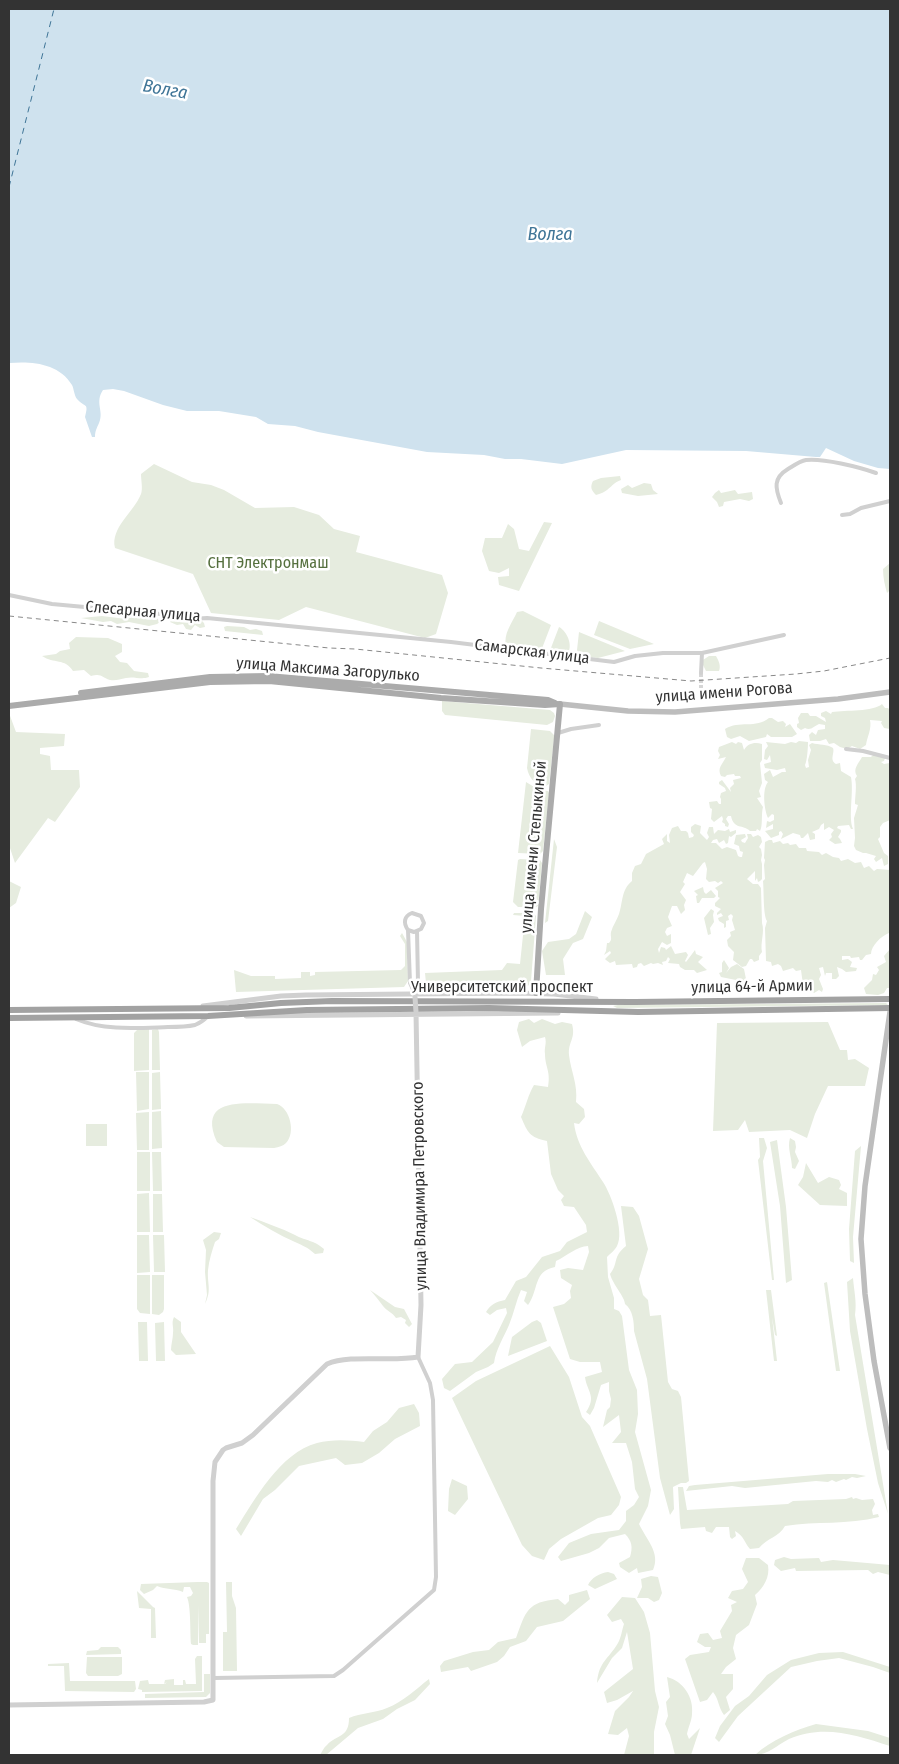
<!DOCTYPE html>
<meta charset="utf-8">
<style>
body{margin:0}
#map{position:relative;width:899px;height:1764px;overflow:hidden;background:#fff;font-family:"Fira Sans Condensed",sans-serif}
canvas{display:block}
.frame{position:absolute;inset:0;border:10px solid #333;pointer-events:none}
</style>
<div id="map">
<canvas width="899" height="1764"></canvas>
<div class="frame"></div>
</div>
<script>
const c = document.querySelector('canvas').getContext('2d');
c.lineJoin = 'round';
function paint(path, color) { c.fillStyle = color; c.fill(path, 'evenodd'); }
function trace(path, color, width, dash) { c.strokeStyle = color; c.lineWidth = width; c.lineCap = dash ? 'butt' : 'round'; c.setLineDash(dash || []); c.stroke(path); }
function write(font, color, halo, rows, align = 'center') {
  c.font = font + ' "Fira Sans Condensed",sans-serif'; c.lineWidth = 5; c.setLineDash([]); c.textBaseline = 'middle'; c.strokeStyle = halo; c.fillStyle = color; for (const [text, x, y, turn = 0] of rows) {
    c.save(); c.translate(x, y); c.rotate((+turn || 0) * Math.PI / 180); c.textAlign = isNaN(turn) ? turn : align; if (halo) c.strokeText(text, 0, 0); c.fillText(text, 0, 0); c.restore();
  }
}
paint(new Path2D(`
 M154,464L192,482L211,485L224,490L255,508L294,507L319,515L334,529L360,536L356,552L442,575L448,593L436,634L425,638L306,607L279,620L211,613L193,574L115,548C110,528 134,512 141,494C143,489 141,480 141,474Z
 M620,476L621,480C611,483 610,492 596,495C591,490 590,487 593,481L601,478Z
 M644,483L651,484L653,490L658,494L638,496L622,493L621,489L628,485L632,488Z
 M719,490L721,493L735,490L738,494L752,492L753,499L749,501L740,499L724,502L723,506L719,507L717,502L712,497L715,493Z
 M544,522L552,523L519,591L499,585L498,577L509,576V568L499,573L489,571L482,551L485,538H502L508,524L514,529L519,549L529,551Z
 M890,563V590L887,593C885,586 883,578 883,569Z
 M523,611L551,625L541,651L506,646C503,634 512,623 517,612Z
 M102,616L126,619L133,617L157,618L160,622L157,624L149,626L129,622L117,624L111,621L103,622L81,618Z
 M173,619L201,620L204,623L205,627L200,628L195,625L191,630L186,629L183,624L177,625L170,622Z
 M599,621L654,644L630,649L594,635Z
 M227,626L244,627L250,630L256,629L262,631L263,635L225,631L224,627Z
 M559,627C567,631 573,645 568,653L562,654L549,653Z
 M579,632L625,651L598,658L580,656L577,650Z
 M76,637L108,638L122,644V652L115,656L120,662L127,663L134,671L148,673L149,677C141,680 134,676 126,678C120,679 116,681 110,680C101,677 102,673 91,676L84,670L73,671C65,658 54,664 42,656L56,654L60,651L70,649L69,643Z
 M709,656H716C719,661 721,666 719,671H706L702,663L703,660Z
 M442,701L550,710L554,713L555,716L553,722L547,725L445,715L442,711Z
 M882,704L885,708H888L890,710V729L884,728L881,723L882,721L870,720C872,729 867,737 866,745L860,749L852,746L847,749L840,747L834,743L829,744L826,739L820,741H810L809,735L812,732L816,735L818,730L825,729V725L819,724C814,726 811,731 805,728L801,730L797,727V724L799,723L798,718L801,713H808L810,716H816L826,722L825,718L821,716V713L826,711L831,714L832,712C846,710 873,712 882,704Z
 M9,713L16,732L65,734L64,746L40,748V754L50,756L51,770H79L80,787L55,822L48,818L15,863L9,845Z
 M769,718H772L778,722L783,721L786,724L785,727L790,724L797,734L792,737H771L767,734L766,737L749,741L740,736L731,739L727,737L725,729C739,720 756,729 769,718Z
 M531,729L550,731L556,737L554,739L549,784L546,786C535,786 529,778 527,768Z
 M799,741L808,742C808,748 807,761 805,765L806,768L809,767L808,760L811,750L809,745L812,743C819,745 827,744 833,748C835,753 829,760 836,764L840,763L841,771L851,777C854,792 848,817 853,829H851L849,825L838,826L837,828L841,830V832L838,837L840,839L842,843L835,844L829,840L832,837L831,834L834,830L829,827L824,830V823L821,825L819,829L812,832L815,834V839L810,840L808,833L803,838H801L800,835L793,833L781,839L783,834L781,831L779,832V835L771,838L765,831L773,829V824L766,828L767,821L770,822L774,820V815L772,814L768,818C764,809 762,789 768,782L765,780L764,774L770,770L773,777L782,772H786L785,768L777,770L765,768L764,764L771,762L770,755L767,760L764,759L765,750L768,746L766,742L785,744L791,742L796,743Z
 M732,742L736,744L738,742L742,743L744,750C748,743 755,742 762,744V760L760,763L762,783L759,791L761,797L757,798L763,807C761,814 763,826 760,831L757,829L756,831H750C743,824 734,830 731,816H728L726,819L729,824L728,827L725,826V824L722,822L723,819L722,816L714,822L711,819L712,809L710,808L709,802L717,801L719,804H721V799L720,797L721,793L726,791L725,788L719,784V782L722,780L731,792L730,788L734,784L733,780L741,778L740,776H735L734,774L727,775L725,777L721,776C717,768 722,765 726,757L718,759L720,755L718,751L719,747Z
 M873,755L885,758L884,761L881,762L884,764L890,763V820L883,823L880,827V837L878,839L884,853L888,856V864L884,866L882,858L876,862L874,859L876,856L866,853H863L856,850L854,846L855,838L854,818L858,805L855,804C855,797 857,785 855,779L857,776C852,769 859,763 862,757H871Z
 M526,782L539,790L548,791L549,793L543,851L540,854L518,853Z
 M695,824L701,826L700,833L707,840L709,837L707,833L709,827H713L714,834L718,830L725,831L729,829L730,832L736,830V833L731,837L729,836L728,843L726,844L724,840L719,843L717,839L713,840L711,843H716L722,849L727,847L736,850L738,856L740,857H742L743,852L740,851L739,846L734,844L736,835L745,834L746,837L741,840L742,842L745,843L748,838L747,834H751L753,837L758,835L761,837L762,842L759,847L761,849L762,855L761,860L762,864V879L760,881L758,882L757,878L755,881V871L747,879L753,884H758L761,888L762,923C765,932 760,943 762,952L759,956V960L754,962L752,959H750L746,966L742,967L733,960L734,952L728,946L727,940L731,936L730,932L735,930L732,920L733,916L731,914L728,916L729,920L726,921V927L724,928V924L719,921L718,918L723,916L721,913L717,915V913L721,909L715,906V903L720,898L718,897V891L715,888L723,883L721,881L718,883L715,881L709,882L706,879L707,869L705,862L703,863L693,876L687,873L683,882L685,884L680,892L686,900L684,905L685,910L681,914L677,906H672L668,917L672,926L667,928L665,932L667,936L671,934V943L667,945L662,942L658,949L659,953L661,947L665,948L666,950L671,946L675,954L686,952L688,955L685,961L686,962L695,950L696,954L703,957L698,962L707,970L697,973L694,970H685L680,967L679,964L668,963L670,959L668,957L666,961L662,962L663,965L658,963L653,964L651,963L644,966L641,963L638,964L637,967L633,968L632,964L616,965L615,961L610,963L606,960L605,959L611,953L610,951L604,955L606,951L607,943H609C613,939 610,937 611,932C613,925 617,920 619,914C623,902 621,890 632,881V873L635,866L641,864L646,854L664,844L662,839L667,834V841L670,843L669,835L672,828L678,826L681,831H686L688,833L689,838L693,837L694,835L691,832V827Z
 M554,839L557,847L548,921L545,923Z
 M769,840H772L773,843L780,841L783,844L788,843L790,845L796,844L799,848H806L807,851L819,852L822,855L826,853L833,857L839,858L841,861L848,859L855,863L861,862L864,868L869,866L874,871L877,869L890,870V930L889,931V933C881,936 871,946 871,954L866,955L862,960H860L859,957L851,958L850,956H842V960L848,959L852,962L850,967L857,968L856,971L846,972L842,969L837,967L839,976L836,979H832V973H826L825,976L823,967L819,968L821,975L819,979L823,989L822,992L819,990L814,993L810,989H806L803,985L801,970L796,971L793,968L783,971L781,966L778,964L772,966L771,962L766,961L765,928L767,921C763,915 764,890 763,881L765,879L764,865L765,860L764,858L765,842Z
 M520,859L540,860L542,863L538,906L536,907H518L513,902L518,860Z
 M9,881L21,887L16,903L9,908Z
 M703,887L704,892L706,894L711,890L716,896L714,898H702L699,903H697L696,896L698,895L694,891Z
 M711,909L714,911L713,915L714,922L710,928L711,934L708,935L704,918Z
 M585,911L592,917L583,939L573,943L563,959L565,975H546L542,951L548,942L569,939L576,934Z
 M514,913H533L536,916L531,981L528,986L431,987L426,983L425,973L502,970L507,963L520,964L525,916L513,915Z
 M402,933L407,942L408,981L404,987L236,992L234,970L251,976H275V979L301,978V972H310V976L315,975V972L401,970L405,966V944L400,936Z
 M890,949L889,988H887L884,993L878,995L866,994L864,988L872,980L873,974L876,975L879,970L877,967L886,962L884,956Z
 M724,960L729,968L726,973L731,967L737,964L744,969L747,984L751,985V988L738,989L737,988L741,986L736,980L721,977L719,973L722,972V963Z
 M886,1003L888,1005L617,1008L613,1006L618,1005Z
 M529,1019L534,1023L542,1019L555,1024L562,1022L572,1024C576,1039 568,1041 569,1055C571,1072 578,1084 576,1102L584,1109L585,1117L579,1124L574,1123C577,1147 591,1163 603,1182C611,1194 625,1232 617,1246C615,1250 610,1254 607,1257L608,1277L614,1298V1309L619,1311L622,1316L629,1370L637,1390L638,1414L635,1432L651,1490L648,1506L639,1524C646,1539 661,1553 653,1570L638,1573L637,1568L629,1573L620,1567L619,1563L630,1557C633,1547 632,1541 625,1534L609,1538L599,1548L589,1553L561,1561L558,1557L569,1543L591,1534L619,1530L626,1521V1511L634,1505L639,1497L635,1489L632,1462L626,1443H612L621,1432L619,1415L603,1427L607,1410L610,1407L611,1399L609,1391V1382L601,1385L594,1408L590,1415L586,1412C597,1396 587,1392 585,1377L602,1372L600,1362H580L570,1359L553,1307L564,1304L571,1298L570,1291L572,1285L561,1278L560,1270L568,1268L583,1270L589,1252L588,1246C577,1246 567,1256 556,1261L555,1267C533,1271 539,1290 528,1305L524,1301L527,1292L521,1290C516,1301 514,1313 509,1325C504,1337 496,1349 494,1363L488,1367L476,1372L450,1391L444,1388L442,1379L455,1364L472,1362L493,1342L507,1313L506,1308L497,1310L490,1315L486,1312C491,1304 496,1302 505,1300L516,1281L526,1277L542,1257L560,1251L567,1242L587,1232L586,1225L574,1207L564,1206L561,1200L564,1196L558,1190L551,1174L547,1141C529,1137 528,1133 521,1117C526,1106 528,1095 534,1085L548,1087C551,1071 545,1067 545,1054C544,1047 547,1044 545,1037L530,1041L522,1047L517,1030L519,1022Z
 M828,1022L840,1050H847L848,1060L855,1059L869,1068L865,1086H828L815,1114L807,1138L790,1130L749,1132L745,1120L738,1130L713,1131L717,1023Z
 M149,1029V1070L134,1071V1033L137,1030Z
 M158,1029L159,1032L160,1070H152V1030Z
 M136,1072H149V1109L137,1111Z
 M160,1072L161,1109L152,1110V1073Z
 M277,1104C290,1108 296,1133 286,1143C283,1146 279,1147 274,1148L224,1147L217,1142C196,1095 248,1104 277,1104Z
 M161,1111L162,1148L152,1149V1112Z
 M149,1112V1150H137L136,1113Z
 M86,1124H107V1146H86Z
 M759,1138H764L767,1148L763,1161L774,1280H772L758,1160L760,1157Z
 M790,1138L795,1141L796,1147L795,1152L799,1161L795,1169L792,1168C792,1158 787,1148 790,1138Z
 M777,1140L786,1207L792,1280L786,1283L780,1206L770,1142Z
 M861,1146L853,1237L854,1263L850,1261L849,1229L855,1151Z
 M137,1152H150V1191H137Z
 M152,1152H161L162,1191H153Z
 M806,1163L818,1183L829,1177L839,1180L841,1185L839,1189L847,1193V1206L820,1205L798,1185L803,1177Z
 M149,1193L150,1232H137V1194Z
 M153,1194H162L163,1232H153Z
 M621,1206L633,1207L639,1216L648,1249L639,1279L643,1295L648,1300L650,1316L661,1315L668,1382L672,1389L678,1391L681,1397L689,1481L686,1483H681L673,1487L674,1509L670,1515L660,1478L647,1379L634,1331C634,1322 633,1310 625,1304C625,1297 613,1285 610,1274C619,1263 612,1257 626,1246Z
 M250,1217C266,1223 281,1228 295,1235C308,1242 312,1239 324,1249L323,1253L315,1254C306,1246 305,1247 295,1242C279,1235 264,1226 250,1217Z
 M214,1232L221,1233L219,1239L215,1242C212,1251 209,1260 208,1270C207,1284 212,1290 205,1304L207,1295L205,1272L206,1250L203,1240Z
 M137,1235H149L150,1272L137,1273Z
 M153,1235H164L165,1272H154Z
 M137,1275H150V1314L140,1313L137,1309Z
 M152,1275H164V1309L163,1312L159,1315L152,1314Z
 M853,1278C854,1291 857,1302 855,1315L888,1514L878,1483L867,1429L850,1331L847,1282Z
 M827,1282L840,1371H836L824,1283Z
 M370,1290L395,1307L404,1309L412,1324L409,1327L405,1323L406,1320L401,1317L396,1318C392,1312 387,1311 383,1306C379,1301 375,1295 370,1290Z
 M766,1290H771L777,1336L775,1335L772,1317L777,1361H774Z
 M174,1317L181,1322V1332L196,1354L176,1355L171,1350C171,1344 173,1339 173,1333C174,1327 171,1323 174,1317Z
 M537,1320L541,1323L547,1341L508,1356L512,1337L532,1322Z
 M138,1322H147L148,1361H139Z
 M164,1322L165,1361H156L155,1323Z
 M550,1346L569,1377L582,1417L590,1426L621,1497L619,1505L611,1515L598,1518L561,1539L549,1549L544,1560L532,1556L522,1545L452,1398L476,1381Z
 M414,1404L419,1413L420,1426L395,1439L379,1453L362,1463L345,1465L336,1458L299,1466L275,1490L263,1499L241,1536L236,1529C255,1499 280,1453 317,1443C332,1439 349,1440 364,1442L373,1431L387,1422L399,1408Z
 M828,1474H855L866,1476L857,1478L852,1477L846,1480L844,1479L836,1482L832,1480L828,1482L816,1481L745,1488L732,1486L686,1491L689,1486L695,1485Z
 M452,1479L467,1486L468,1499L455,1515L448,1511L449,1489Z
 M678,1487H683L687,1510L788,1504L793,1501L846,1499L852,1497L853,1499L856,1498L862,1500L873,1499L875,1504L872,1510L873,1515L878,1514L879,1517C848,1525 816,1521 785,1526C779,1537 767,1538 759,1548L750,1549C744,1542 744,1536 735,1531L736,1536L732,1539L730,1537L729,1527H716L712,1533L706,1531L705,1527L681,1529L680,1523Z
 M784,1557L791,1559L819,1558L821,1562L833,1560L890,1565V1575L878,1572L873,1574L868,1570L796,1571L795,1568L781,1571L774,1565L775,1560Z
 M746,1558H759L768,1565C770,1577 764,1587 755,1595L757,1604L749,1625L736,1635L733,1648L736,1659L726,1667L721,1674H733V1689L726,1697L730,1710L724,1715C718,1707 719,1699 713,1692L707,1700L700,1702L685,1659L690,1655L709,1652L711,1647H705L697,1642L700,1634L708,1633L713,1640L722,1638L720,1631L732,1611L731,1605L737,1602L728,1598L732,1591L743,1589L748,1582L742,1569Z
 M608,1572L614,1574L617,1579L595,1589L588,1585C591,1578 600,1573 608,1572Z
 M651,1576L658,1577L662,1593L659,1600L654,1602L648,1598H637L642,1587L641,1579Z
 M198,1582H207L209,1583V1634H206V1643H199L198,1605V1645H193L191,1644C190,1632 191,1606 187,1597L191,1596L193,1593L190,1587H184L183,1592C174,1588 166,1590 157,1586L153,1590L144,1594L140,1590L141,1584Z
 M226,1582H232V1596L236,1608L237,1671H223V1632H227Z
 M587,1590L590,1599L563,1621L537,1627L526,1641L510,1647L504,1656L497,1662L471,1671L468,1667L441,1672L440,1666L444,1661L473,1652L489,1650L498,1642L516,1638C526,1611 527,1602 558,1599L565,1605L569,1601V1595Z
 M137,1591L153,1607L155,1608L156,1638H151V1609L139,1608Z
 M622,1597L635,1598L644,1612L650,1633L655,1691L659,1707L654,1732V1755H624L629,1736L627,1728L618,1735L608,1734L615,1711L629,1697L633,1691L617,1700L607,1703L604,1692L633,1669L627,1632L622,1648L612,1658L597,1683C599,1661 608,1660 618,1643C621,1638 622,1630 624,1624L621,1619L612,1622L607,1615Z
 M101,1647H118L121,1650V1654L86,1655L87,1651L98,1650Z
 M843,1652L890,1667V1673L873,1667L839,1658L817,1661L791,1667L738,1716L719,1742L715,1738L720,1726L735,1706L749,1696L767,1675L791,1660L819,1653Z
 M197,1656H202V1691L142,1692V1690L138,1689L140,1681L148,1680L149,1684H165L167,1682L164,1684L165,1680L174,1679V1685H183V1680H185L186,1684H196L195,1659Z
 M87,1657H122V1674L118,1676H88L86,1673Z
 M69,1663L70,1681H135L136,1689L134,1692L65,1691L64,1666H48V1664Z
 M204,1674H210V1693L206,1697L145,1698V1694L204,1692Z
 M667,1677C683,1681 694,1697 692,1714C692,1720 688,1728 687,1734L689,1739L700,1728L691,1755H675L670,1735L665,1724L668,1716L666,1702L670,1697Z
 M429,1679L430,1684L415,1700L397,1709L383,1719L358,1728L326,1755H320C322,1752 324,1747 327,1745C337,1734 349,1738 349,1718C361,1713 375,1713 387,1708C403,1702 416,1689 429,1679Z
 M816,1724L868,1731L890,1738V1746C857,1735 823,1724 789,1739C777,1745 768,1755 755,1755C771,1740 795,1730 816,1724Z`), '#e6ecdf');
paint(new Path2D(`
 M9,9H890V469L878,468L854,461L826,448L820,457H816L746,451L626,450L562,464L521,459H505L484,455L427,452L318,432L295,426L268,424L256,417L219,411H187L163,405L124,391L113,389L103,390C95,402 103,410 100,420C98,427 95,429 95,437H92L85,417C89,402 85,408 77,399C74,395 74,389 72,385C59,363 31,361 9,363Z`), '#cfe2ee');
trace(new Path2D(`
 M9,187L54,9`), '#3f7597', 1, [6, 5]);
trace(new Path2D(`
 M701,673V688`), '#d6d6d6', 4, [4, 2]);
trace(new Path2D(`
 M781,503C775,488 773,478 788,469C793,466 800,461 806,460C823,458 859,467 876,473
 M842,515L850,514L861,508L890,501
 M9,595L52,604L161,614L192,619L207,618L451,642L614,662L635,656L663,653H702L784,635
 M701,673L702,653
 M558,733L571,729L599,725
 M846,749L863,751L890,758
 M408,930L414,932L421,929L424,923L421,916L412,913C404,916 403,923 408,930L410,983L415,994
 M415,993L418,983L417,931
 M76,1019C104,1031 138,1028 168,1027C177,1027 186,1027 195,1025C200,1023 204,1020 208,1016
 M214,1678L334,1676L343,1670L434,1590L436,1577L433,1400L430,1383L418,1357`), '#d0d0d0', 4);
trace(new Path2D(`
 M203,1006L281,996L306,995L516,993L554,994L596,999
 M246,1016L558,1013
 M9,1705L204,1702L213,1700V1481L215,1462L223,1450L226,1448L242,1443L253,1435L327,1364C350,1354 391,1362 418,1357L421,1305L416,1012`), '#d0d0d0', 5);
trace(new Path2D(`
 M560,704L628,711L675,712L838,699L890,692
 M890,1012L865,1186L861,1239L865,1294L874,1361L890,1448`), '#bdbdbd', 5.5);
trace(new Path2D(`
 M81,693L210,677L268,676L548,700L555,703
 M9,706L210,682L269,681L441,698L545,705L560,704L541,909L536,993`), '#ababab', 6);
trace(new Path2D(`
 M9,1010L229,1008L281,1003L332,1001L635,1002L890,999
 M9,1018L208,1016L307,1010L489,1008L638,1012L890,1008`), '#a2a2a2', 6);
trace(new Path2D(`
 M9,616L329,648L355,649L541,668L691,681L796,674L824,671L890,658`), '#888', 1, [5, 4]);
trace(new Path2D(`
 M415,997L416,1012`), '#d0d0d0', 5);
write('16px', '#56703f', '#fff', [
 ["СНТ Электронмаш",268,564]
]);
write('16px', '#333', '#fff', [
 ["Слесарная улица",143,612,5],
 ["Самарская улица",532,652,7],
 ["улица Максима Загорулько",328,670,4],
 ["улица имени Рогова",724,693,-4],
 ["улица имени Степыкиной",534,847,-85],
 ["улица 64-й Армии",752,987,-1],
 ["Университетский проспект",502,988],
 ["улица Владимира Петровского",420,1186,-91]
]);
write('italic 18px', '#3f7597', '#fff', [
 ["Волга",165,90,10],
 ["Волга",550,235]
]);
</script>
